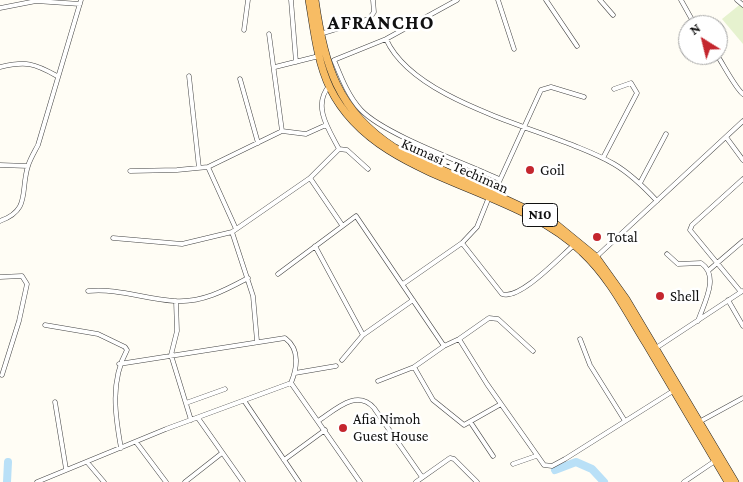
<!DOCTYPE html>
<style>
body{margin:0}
#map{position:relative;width:743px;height:482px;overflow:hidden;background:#fffdf5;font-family:"Crimson Pro",serif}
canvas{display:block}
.north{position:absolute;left:678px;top:15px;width:50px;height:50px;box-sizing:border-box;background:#fff;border:1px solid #a0a0a0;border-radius:50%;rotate:324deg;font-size:14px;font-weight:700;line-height:20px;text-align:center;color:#111}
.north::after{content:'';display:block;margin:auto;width:18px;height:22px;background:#c4262e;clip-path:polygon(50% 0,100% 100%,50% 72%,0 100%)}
</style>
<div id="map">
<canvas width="743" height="482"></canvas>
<div class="north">N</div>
</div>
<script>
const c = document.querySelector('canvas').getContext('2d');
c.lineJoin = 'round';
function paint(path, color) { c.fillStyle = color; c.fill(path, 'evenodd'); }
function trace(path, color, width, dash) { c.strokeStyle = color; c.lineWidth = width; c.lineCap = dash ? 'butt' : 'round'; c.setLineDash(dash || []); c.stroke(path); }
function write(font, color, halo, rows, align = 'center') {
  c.font = font + ' "Crimson Pro",serif'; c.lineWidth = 5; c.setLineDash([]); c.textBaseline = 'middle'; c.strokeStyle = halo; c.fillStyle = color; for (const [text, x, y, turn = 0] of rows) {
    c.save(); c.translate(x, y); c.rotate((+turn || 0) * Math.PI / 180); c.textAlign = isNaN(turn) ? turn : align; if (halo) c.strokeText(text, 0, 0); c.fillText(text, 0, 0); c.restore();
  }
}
paint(new Path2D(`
 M743,2V44L722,19Z`), '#e6f2cf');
trace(new Path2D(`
 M555,470L576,462L592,469L604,482
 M7,482L8,462`), '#b9e0f7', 8);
const minor = new Path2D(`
 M291,0L296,62
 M498,0L514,49
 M546,0L577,46
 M600,0L613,15
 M681,0L695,25
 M737,0L743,5
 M0,8L36,1L80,4
 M244,30L248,0
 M269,34L282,131
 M320,34L369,19L374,12L373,0
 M386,39C416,106 553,129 614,164C631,174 644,187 657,201
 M717,55C723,64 736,89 743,94
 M334,60C341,77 348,96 361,110C385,135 465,163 499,179
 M334,60L386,39L457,0
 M0,67C26,61 34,63 57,76
 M275,67L319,56
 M189,76L199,168
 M240,79L258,143
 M329,86C312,106 329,130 339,149
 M726,137L743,160
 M339,149L347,150L368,169
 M603,158L637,93L631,83L614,89
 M0,165L28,166
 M208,167L236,229
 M130,171L177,170L208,167L282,131L306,134L326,125
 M310,178L342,225
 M743,179L692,225L690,230L741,292L743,291
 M640,183L666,134
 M494,193L541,90L551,87L584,97
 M0,221C31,210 20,191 28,166C30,159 35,151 38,145L81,0
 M232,232L253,296L257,341
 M113,238L182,244L232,232L310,178L339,149
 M462,243L502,294C519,301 560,257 574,245
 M315,246L363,335
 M667,254L678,264L701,263C720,276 704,303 698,321
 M595,258L743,121
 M709,270L743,241
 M278,274L356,216L444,346
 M0,277L22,276L27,284L19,321L2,375
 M403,284L462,243L477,227L489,197
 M88,291C118,288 144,299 174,301C201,303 224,291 248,278
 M728,300L743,326
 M176,301L177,331L171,355L191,420
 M45,325L98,334L125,347L127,350C110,381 115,415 121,448
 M459,339L487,384L544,465L552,466L565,459L673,391
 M580,339L590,365L625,421
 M656,348L741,292
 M342,360L363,335L413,300
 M414,367L433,400L464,425L501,404
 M295,373L336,366
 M378,381L414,367L444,346L459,339L489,318L498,319L533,351
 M291,383L360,482
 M55,402L66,469
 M245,402L299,482
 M186,403L225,389
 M198,418L243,482
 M318,421C335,410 357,388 374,408L422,477
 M699,422L743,398
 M471,423L493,456
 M136,442L166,482
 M284,460L325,430
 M87,462L104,482
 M513,464L536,456
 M37,482L166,429L291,383C297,368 300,349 285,338L119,364
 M185,482L222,453
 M416,482L450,458L454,459L477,482
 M684,482L715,461`);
const trunk = new Path2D(`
 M309,0C314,29 317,61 330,88C376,182 511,183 582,252C610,278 627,313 647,345C674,391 701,436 728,482
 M315,0C324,64 337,111 395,148L552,221L596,257L626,299L735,482`);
trace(minor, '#444', 5);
trace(trunk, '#222', 8);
trace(minor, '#fff', 4);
trace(trunk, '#f7bc64', 7);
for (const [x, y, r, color] of [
 [530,170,5,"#c4262e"],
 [597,237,5,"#c4262e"],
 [660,296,5,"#c4262e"],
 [343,428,5,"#c4262e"]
]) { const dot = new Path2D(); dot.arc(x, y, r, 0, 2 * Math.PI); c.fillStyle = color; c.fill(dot); trace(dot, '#fff', 2); }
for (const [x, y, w] of [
 [540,215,35]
]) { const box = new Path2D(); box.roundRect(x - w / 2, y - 11.5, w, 23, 4); c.fillStyle = '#fff'; c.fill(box); trace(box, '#111', 1); }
write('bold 14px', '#111', null, [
 ["N10",540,215]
]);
write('15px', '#111', '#fff', [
 ["Kumasi - Techiman",455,166,24]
]);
write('15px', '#111', '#fff', [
 ["Goil",540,170],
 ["Total",607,237],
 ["Shell",670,296],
 ["Afia Nimoh",353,419],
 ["Guest House",353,436]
], 'left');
c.letterSpacing = '1px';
write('bold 20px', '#111', '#fff', [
 ["AFRANCHO",381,23]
]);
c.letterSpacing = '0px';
</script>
